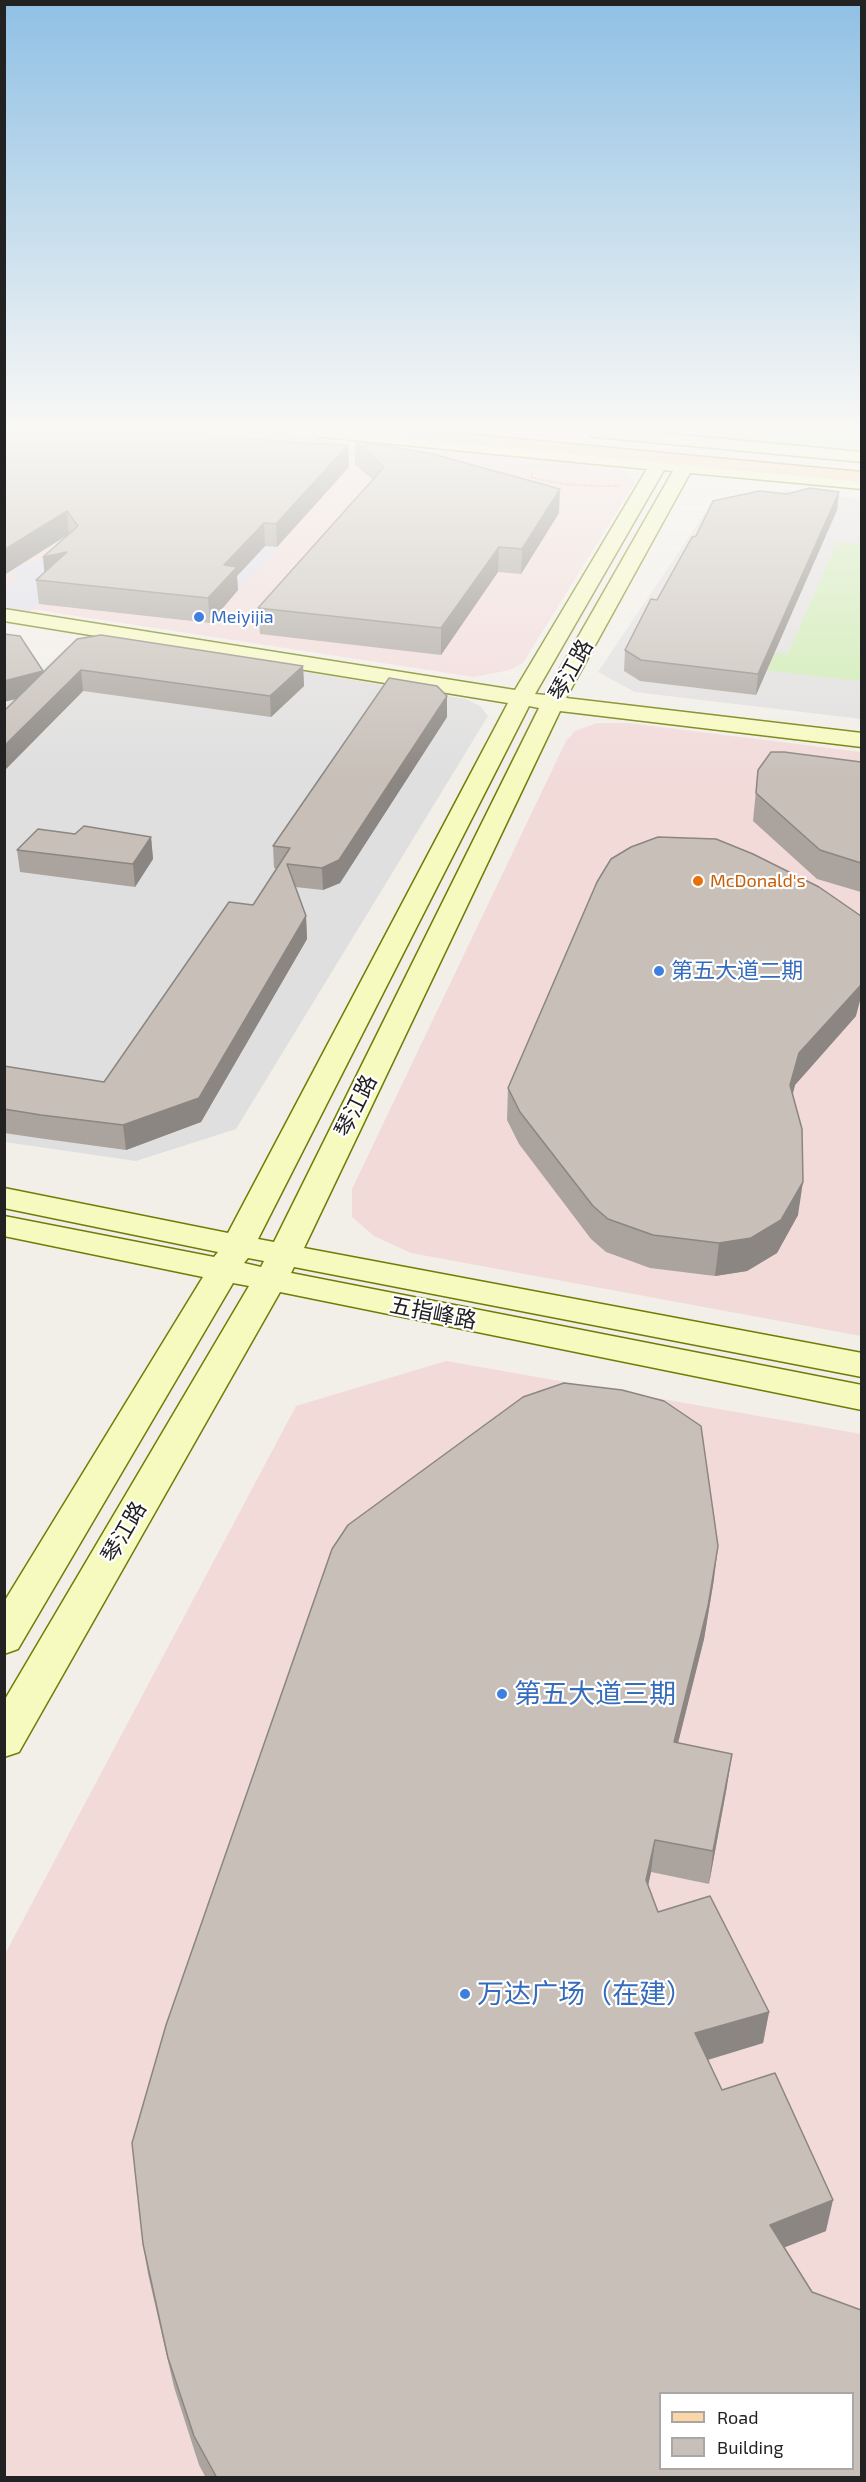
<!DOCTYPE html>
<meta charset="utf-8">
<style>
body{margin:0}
#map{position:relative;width:866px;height:2482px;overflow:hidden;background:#f2efe9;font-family:"Exo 2",sans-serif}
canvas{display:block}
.frame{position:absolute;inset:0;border:6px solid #222;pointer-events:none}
.legend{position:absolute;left:659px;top:2392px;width:195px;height:78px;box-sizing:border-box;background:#fff;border:2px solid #a7a7a7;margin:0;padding:8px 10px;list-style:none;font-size:18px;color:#222}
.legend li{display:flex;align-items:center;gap:12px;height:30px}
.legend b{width:30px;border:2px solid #a7a7a7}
</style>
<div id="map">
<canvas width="866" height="2482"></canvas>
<div class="frame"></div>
<ul class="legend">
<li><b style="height:8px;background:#fcd6a4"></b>Road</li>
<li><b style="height:16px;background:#c7bfb8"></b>Building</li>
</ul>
</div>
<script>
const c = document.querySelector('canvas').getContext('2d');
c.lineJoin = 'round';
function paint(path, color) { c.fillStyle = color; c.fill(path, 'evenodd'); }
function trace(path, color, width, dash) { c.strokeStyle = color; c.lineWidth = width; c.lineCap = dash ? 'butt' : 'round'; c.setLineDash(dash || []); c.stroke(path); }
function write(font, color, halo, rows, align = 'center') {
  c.font = font + ' "Exo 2","Noto Sans SC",sans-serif'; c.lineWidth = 4.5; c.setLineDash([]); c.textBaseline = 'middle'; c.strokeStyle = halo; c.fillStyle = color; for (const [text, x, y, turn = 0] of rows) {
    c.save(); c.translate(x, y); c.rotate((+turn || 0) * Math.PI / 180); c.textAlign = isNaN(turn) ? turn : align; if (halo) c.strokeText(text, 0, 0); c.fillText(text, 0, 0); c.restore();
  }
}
paint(new Path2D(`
 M787,491L861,499V719L635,692L598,672L706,511Z
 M112,639L466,699L480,706L488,716L236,1129L136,1161L5,1142V705L68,646Z`), '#e0dfdf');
paint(new Path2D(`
 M5,432H278L314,435L347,446L420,452L469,449L616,466L629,473L635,482L523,663L510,670L474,677L5,605Z
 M597,723H628L861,752V1336L411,1253L374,1236L352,1217V1189L566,741L575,731Z
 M446,1361L861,1434V2477L5,2478V1954L296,1406ZM660,2394H852V2468H660Z`), '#f2dad9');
paint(new Path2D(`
 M837,542L861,544V681L690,662L697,645L788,654Z`), '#cdebb0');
paint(new Path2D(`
 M660,432H861V451Z`), '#c8facc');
paint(new Path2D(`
 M17,536H171L279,548L238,590L39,604L22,618L5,615L4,589L18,577L13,573L5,572V562L26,565L36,562L56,545L54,542Z`), '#dddde8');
const secondary = new Path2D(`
 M313,432H374L653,459L656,454H668L670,460L679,461L682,456H694L697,460L695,463L862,479V489L690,473L566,698L862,733V747L560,711L304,1248L862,1353V1377L294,1267L291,1273L862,1385V1410L280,1292L19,1752L4,1757V1701L249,1286L233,1283L18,1649L4,1654V1602L203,1277L4,1236V1216L214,1257L218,1252L4,1208V1188L228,1233L508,703L4,621V609L515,690L647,469L322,437L316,436ZM664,470L673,471L545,695L535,694ZM529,706L539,708L274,1242L258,1239ZM248,1258L264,1261L261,1267L244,1263Z
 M588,432H649L862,452V462L596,437L590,436Z`);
const primary = new Path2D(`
 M382,432H444L862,472V482L391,437L385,436Z`);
trace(secondary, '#707d05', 3);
trace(primary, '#a06b00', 3);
trace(new Path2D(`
 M856,432L862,433
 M532,473V477C561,486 589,486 619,486`), '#fa8072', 2, [1.5, 1.5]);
paint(secondary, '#f7fabf');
paint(primary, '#fcd6a4');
paint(new Path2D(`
 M4,432L348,445L349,467L277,547L265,546L237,576L238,590L210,623L39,604L36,580L44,572L66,536L4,575Z
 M355,441L559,513L521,574L498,572L441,655L260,634L258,608L373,480L355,465Z
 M839,492L837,510L756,695L640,681L624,671L625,650L696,536L787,494Z
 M4,634L44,672L77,639L303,666L304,686L271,717L83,691L4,771V711L16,699L4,702Z
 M447,717L340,883L323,890L295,887L306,916L307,939L201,1122L126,1150L45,1139L4,1133V1066L104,1082L253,905L277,869L274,868L273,846Z
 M861,762V892L817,879L753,821L758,770Z
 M75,834L151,837L153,859L135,887L20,872L17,850Z
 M856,1016L795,1085L793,1094L798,1215L777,1253L747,1271L715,1276L650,1268L606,1252L591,1239L519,1144L507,1120L508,1088Z
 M714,1579L704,1639L678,1743L727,1786L709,1884L651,1872L648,1886L658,1912L769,2012L763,2043L708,2060L722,2090L826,2231L784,2247L812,2292L861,2478H206L199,2465L174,2387L148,2274L143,2244Z`), '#aba49e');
paint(new Path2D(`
 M348,445L349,467L277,547L276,524Z
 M560,489L559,513L521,574L522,549Z
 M839,492L837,510L756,695L758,674Z
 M67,511L69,534L4,575V550Z
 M264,523L265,546L237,576L238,590L210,623L208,598L224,565Z
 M499,547L498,572L441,655V628Z
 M67,552L45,581L43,557Z
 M303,666L304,686L271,717L270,696Z
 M81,670L83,691L4,771V746Z
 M43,671L46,691L4,702V681Z
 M447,696V717L340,883L323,890L322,868Z
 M151,837L153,859L135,887L133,864Z
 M306,916L307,939L201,1122L126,1150L123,1125Z
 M861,984V997L856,1016L795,1085L786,1117L790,1085L799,1053Z
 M803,1182L798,1215L777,1253L747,1271L715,1276L719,1243Z
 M718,1546L714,1579L704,1639L670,1775L674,1742Z
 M732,1754L727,1786L709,1884L713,1851Z
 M655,1840L651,1872L642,1912L646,1880Z
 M769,2012L763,2043L690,2065L695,2033Z
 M833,2200L826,2231L763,2256L770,2225Z`), '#8b8681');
const building = new Path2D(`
 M4,432H185L297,443L348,445L276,524L264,523L224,565L237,567L208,598L36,580L67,552L43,557L78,526L67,511L4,550Z
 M355,441L429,453L560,489L522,549L499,547L441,628L258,608L384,467Z
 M810,488L839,492L758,674L641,660L625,650L651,599L657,600L692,537L696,536L713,501L759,491L787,494Z
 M4,634L20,636L43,671L4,681Z
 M101,635L303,666L270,696L81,670L4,746V711L77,639Z
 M389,678L437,686L447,696L339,860L322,868L287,864L306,916L199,1098L123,1125L41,1115L4,1109V1066L104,1082L229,902L253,905L290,848L273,846Z
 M771,752H784L861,762V863L820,850L756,793L758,770Z
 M84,826L151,837L133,864L17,850L38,829L75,834Z
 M658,837L716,839L753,854L819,887L861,916V985L799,1053L790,1085L802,1129L803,1182L781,1220L751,1238L719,1243L653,1235L608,1219L593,1206L520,1112L508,1088L597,882L611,859L631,847Z
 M564,1383L622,1390L664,1401L701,1426L718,1546L708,1606L674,1742L732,1754L713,1851L655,1840L646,1880L658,1912L710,1896L769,2012L695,2033L722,2090L775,2073L833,2200L770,2225L812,2292L861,2310V2478H217L194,2436L168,2358L143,2244L132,2143L166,2025L332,1549L348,1525L523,1397ZM660,2394H852V2469H660Z`);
paint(building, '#c7bfb8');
trace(building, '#8b8681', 1.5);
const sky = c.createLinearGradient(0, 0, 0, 779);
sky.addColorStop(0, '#8fc0e4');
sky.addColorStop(0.55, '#f9f8f5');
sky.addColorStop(1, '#f9f8f500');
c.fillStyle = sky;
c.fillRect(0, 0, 866, 779);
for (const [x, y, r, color] of [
 [199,617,6,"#3f7fe0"],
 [698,881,6,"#e8710a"],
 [659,971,6,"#3f7fe0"],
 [502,1694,6,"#3f7fe0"],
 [465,1994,6,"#3f7fe0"]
]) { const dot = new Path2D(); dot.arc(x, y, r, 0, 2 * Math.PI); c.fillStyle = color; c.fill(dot); trace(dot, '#fff', 2); }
write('18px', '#366cbe', '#fff', [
 ["Meiyijia",211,617]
], 'left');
write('18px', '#c56008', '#fff', [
 ["McDonald's",710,881]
], 'left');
write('22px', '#222', '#fff', [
 ["琴江路",571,670,-61],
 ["琴江路",356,1106,-64],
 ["五指峰路",433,1313,11],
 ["琴江路",124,1532,-60]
]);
write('22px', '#366cbe', '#fff', [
 ["第五大道二期",671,971]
], 'left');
write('27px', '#366cbe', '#fff', [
 ["第五大道三期",514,1694],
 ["万达广场（在建）",477,1994]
], 'left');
</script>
